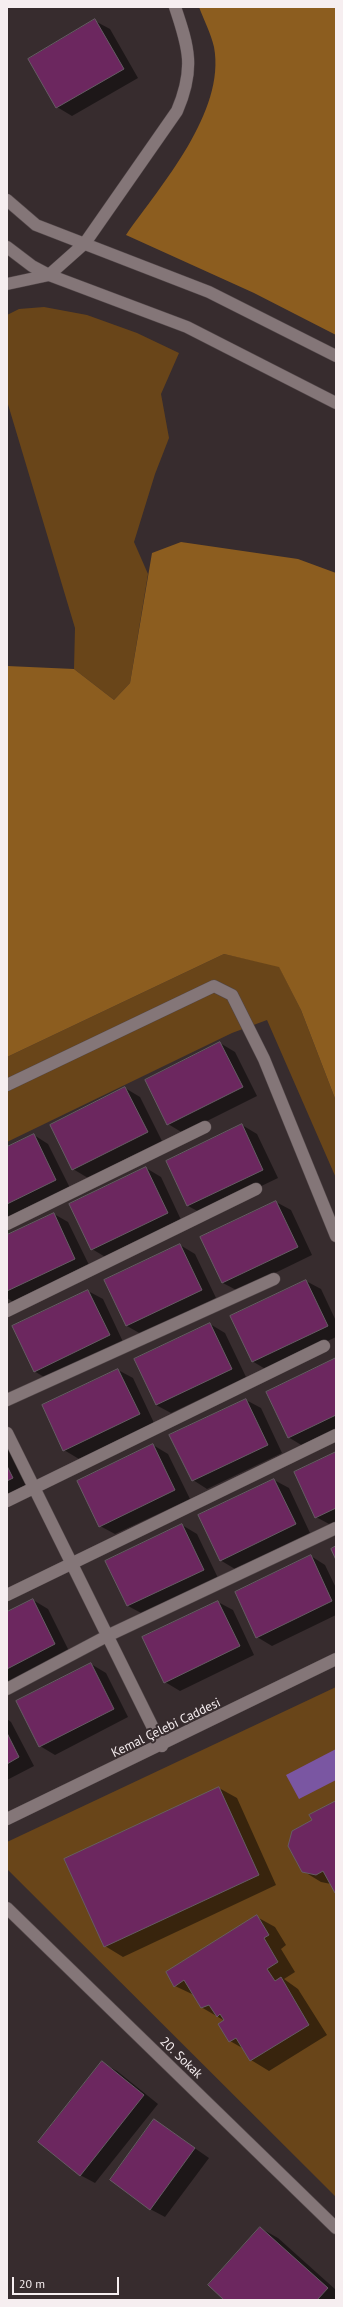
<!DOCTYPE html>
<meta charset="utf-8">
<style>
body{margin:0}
#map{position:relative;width:343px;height:2307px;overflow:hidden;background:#372c2e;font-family:"PT Sans",sans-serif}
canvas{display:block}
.frame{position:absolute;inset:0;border:8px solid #f6eef0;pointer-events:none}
.scale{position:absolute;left:12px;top:2277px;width:107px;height:18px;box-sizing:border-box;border:2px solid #f6eef0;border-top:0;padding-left:5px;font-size:12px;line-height:14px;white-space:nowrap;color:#f6eef0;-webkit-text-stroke:3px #372c2e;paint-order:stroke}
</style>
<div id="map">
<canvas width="343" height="2307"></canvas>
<div class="frame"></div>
<div class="scale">20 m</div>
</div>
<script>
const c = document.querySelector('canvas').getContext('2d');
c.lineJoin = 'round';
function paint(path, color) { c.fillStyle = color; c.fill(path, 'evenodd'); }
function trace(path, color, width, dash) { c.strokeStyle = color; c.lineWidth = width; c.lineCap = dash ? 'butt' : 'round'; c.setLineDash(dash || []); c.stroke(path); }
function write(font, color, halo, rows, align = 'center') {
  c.font = font + ' "PT Sans",sans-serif'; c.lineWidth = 4; c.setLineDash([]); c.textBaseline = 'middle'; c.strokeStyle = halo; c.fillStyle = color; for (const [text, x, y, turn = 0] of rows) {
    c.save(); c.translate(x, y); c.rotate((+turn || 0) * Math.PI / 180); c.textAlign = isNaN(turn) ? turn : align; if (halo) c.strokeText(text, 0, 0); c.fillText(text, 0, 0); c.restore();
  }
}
paint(new Path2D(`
 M44,307L87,315L137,333L179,353L161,394L169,438L155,474L134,542L148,574L130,683L114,700L74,669L75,628L7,401V315L19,309Z
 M224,954L279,966L301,1010L336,1101V1178L267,1020L232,1033L7,1142V1057Z
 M336,1687V2197L7,1869V1842Z`), '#694519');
paint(new Path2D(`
 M199,7H336V335L254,293L126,235C161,185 226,112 214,47C211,34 204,20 199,7Z
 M181,542L298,559L336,573V1101L301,1010L279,967L224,954L7,1057V666L74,669L114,700L130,683L152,553Z`), '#8c5d1f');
paint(new Path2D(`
 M336,1749V1780L299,1799L286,1775Z`), '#7a56a2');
paint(new Path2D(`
 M95,21L110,29L138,78L72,116L57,107Z
 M220,1043L235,1052L257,1096L183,1133L168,1124L146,1080Z
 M125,1088L140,1097L162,1141L88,1178L73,1169Z
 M242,1125L257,1134L278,1178L203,1214L188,1206Z
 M34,1135L48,1144L70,1188L7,1220V1148Z
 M146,1168L161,1177L182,1222L107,1258L92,1249Z
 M276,1202L291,1210L312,1255L238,1291L223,1283Z
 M54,1214L68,1222L90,1267L15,1303L7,1298V1236Z
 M180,1245L195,1254L216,1298L141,1334L127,1326Z
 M306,1281L321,1289L336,1321V1337L267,1370L252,1361Z
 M88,1291L103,1299L124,1344L49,1380L34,1371Z
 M210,1324L225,1333L246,1377L171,1413L156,1405Z
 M336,1359V1430L303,1446L288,1437Z
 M118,1370L133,1378L154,1423L79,1459L64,1450Z
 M246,1400L261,1408L282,1453L207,1489L193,1480Z
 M7,1445L27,1486L7,1496Z
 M153,1445L168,1454L190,1499L115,1534L100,1526Z
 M336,1453V1523L331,1525L316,1517Z
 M274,1480L289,1488L310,1533L235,1569L220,1560Z
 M182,1525L197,1534L218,1578L143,1614L128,1606L107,1561Z
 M311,1556L325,1565L336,1588V1615L272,1646L257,1637Z
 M33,1600L48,1609L70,1653L7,1685V1613Z
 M218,1602L233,1610L254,1655L180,1691L165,1682Z
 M91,1664L106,1673L128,1717L55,1755L40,1746Z
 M7,1719L11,1722L34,1766L7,1780Z
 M219,1788L237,1798L276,1885L123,1957L105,1946Z
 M336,1802V1892L331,1884L321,1882L303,1871L313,1821Z
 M257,1917L275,1927L286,1945L281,1949L295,1972L284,1979L298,1989L327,2035L269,2071L251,2060L244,2049L230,2041L225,2021L201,2007L194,1995L175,1986Z
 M102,2063L117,2071L158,2104L95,2183L80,2175Z
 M154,2120L209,2158L165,2217L150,2209Z
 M260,2228L278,2238L336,2290V2300H226Z`), '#0007');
const building = new Path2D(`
 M95,19L124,69L56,108L28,59Z
 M220,1042L243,1087L167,1125L145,1080Z
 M125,1087L148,1132L72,1170L50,1125Z
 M242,1124L263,1170L187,1206L166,1161Z
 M34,1134L56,1180L7,1204V1147Z
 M146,1167L168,1213L91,1250L69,1204Z
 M276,1201L298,1247L222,1283L200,1237Z
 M54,1213L75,1259L7,1291V1235Z
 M180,1244L202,1290L126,1326L104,1280Z
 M306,1280L328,1326L252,1362L230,1316Z
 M88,1290L110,1335L34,1372L12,1326Z
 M210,1323L232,1369L156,1405L134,1359Z
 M336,1358V1415L288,1438L266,1392Z
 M118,1369L140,1414L63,1451L42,1405Z
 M246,1399L268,1445L192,1481L169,1435Z
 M153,1444L175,1490L99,1527L77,1481Z
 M336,1452V1508L315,1518L294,1472Z
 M7,1466L13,1478L7,1481Z
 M274,1479L296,1524L220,1561L198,1515Z
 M182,1524L204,1570L127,1606L105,1561Z
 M336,1546V1560L331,1549Z
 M311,1555L332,1601L256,1638L235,1592Z
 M33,1599L55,1644L7,1669V1612Z
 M218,1601L240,1646L164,1683L142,1637Z
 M91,1663L114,1709L39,1747L16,1701Z
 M7,1733L19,1757L7,1764Z
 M219,1787L259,1875L104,1947L64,1859Z
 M336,1801V1892L335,1893L323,1871L316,1875L302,1872L288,1846L292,1831L312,1820L309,1815Z
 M257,1915L269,1935L264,1938L278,1962L267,1969L275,1981L281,1977L309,2025L250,2061L236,2038L229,2042L218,2024L224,2020L220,2014L217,2017L209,2005L201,2008L184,1980L174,1987L166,1972Z
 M102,2061L144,2095L80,2176L38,2142Z
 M154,2119L195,2148L150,2210L110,2180Z
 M260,2227L328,2288L317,2300H224L208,2285Z`);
paint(building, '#6c275f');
trace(building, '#665c64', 1);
const lane = new Path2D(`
 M7,1224L205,1127
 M7,1311L256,1189
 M7,1400L274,1279
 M7,1433L162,1746
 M7,1501L324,1346
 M7,1595L336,1435
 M7,1689L107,1636L336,1528`);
const street = new Path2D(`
 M7,200L36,225L209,292L336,356
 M7,247L32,266L49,275L187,327L336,403
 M7,284L49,275L85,243L177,111C195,69 189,48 175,7
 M7,1085L214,986L232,995L264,1059L336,1236
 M7,1819L336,1659
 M7,1908L336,2228`);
trace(lane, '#53484a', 13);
trace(street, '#53484a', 13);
trace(lane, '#847678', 12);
trace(street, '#847678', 12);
write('13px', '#f6eef0', '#372c2e', [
 ["Kemal Çelebi Caddesi",166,1728,-26],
 ["20. Sokak",181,2058,44]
]);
</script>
